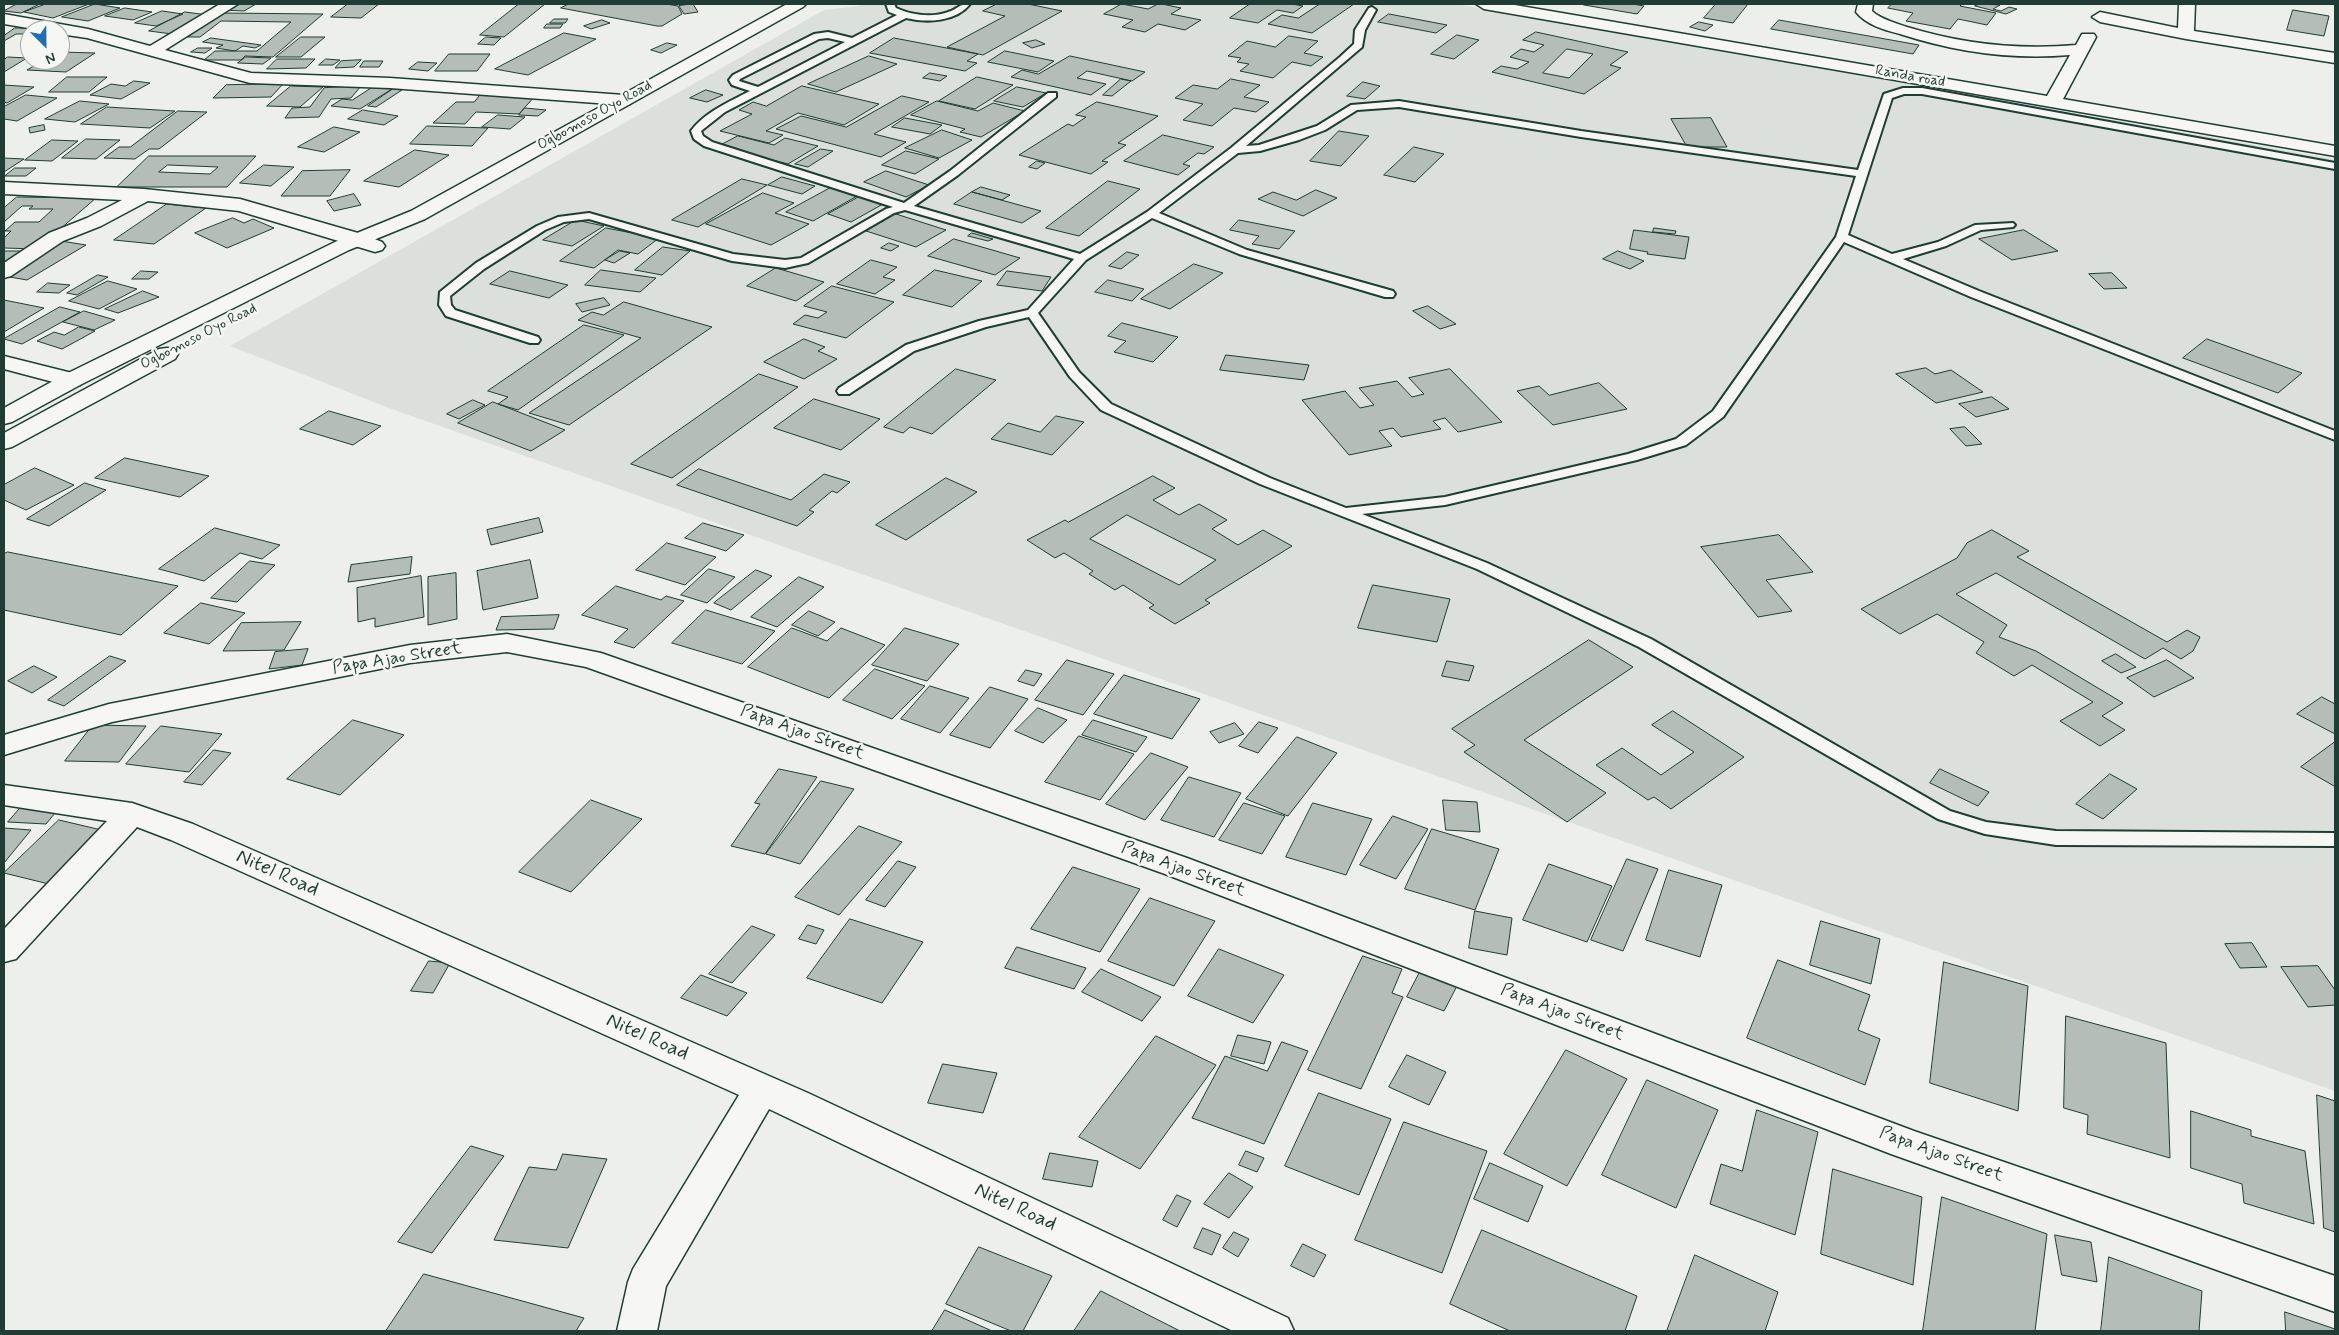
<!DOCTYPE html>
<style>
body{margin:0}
#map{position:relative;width:2339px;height:1335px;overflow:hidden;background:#edefea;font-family:Mynerve,sans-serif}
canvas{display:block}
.frame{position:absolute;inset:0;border:5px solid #1f3d34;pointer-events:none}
.north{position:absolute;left:20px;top:20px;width:50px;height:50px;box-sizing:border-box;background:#f6f6f2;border:1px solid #a0aca6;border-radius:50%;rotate:157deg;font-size:14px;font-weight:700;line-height:20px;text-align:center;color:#1f3d34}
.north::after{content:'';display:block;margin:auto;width:18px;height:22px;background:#1f6fb2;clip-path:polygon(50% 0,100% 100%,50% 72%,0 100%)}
</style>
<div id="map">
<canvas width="2339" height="1335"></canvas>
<div class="frame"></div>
<div class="north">N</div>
</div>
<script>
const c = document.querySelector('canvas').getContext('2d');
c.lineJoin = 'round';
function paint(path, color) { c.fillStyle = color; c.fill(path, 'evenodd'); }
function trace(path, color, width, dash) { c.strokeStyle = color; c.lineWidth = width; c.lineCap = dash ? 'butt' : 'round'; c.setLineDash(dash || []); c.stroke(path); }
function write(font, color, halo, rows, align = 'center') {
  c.font = font + ' Mynerve,sans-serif'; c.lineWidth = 5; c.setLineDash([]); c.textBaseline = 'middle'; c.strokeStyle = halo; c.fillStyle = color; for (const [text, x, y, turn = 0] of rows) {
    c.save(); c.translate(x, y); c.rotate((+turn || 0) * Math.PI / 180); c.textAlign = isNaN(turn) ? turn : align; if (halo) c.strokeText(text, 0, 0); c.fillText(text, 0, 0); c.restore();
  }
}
paint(new Path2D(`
 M863,4H1456L2335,159V1091L397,411L230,346L824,10L858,6Z`), '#dce0db');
const building = new Path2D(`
 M17,4H40L21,13L4,11Z
 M46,4H89L53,18L24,12Z
 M95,4L120,8L88,21L62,17Z
 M232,4H256L244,11L222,10Z
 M348,4H379L361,18L331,17Z
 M519,4H545L504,37L480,35Z
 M569,4H666L678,6L682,14L662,26H657L561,8Z
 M693,4L698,12L684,14L679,6Z
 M997,4H1028L1062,11L983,55L947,47L1005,16L983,11Z
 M1122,4L1148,9L1158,4H1162L1181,8L1171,14L1201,20L1185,30L1158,24L1145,32L1122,27L1133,20L1104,14Z
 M1250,4H1292L1303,6L1293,13L1277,10L1258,23L1230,18Z
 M1320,4H1354L1312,33L1268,24L1282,15L1298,18Z
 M1585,4H1633L1644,6L1637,14L1584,5Z
 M1716,4H1748L1733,23L1704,18Z
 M1892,4H1962L1960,6L1996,13L1987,25L1958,19L1950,29L1906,21L1913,13L1888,8Z
 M1980,4L2000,5L1993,9L2001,11L2009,7L2017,9L2006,14L1975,6Z
 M125,8L152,12L133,20L105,16Z
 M2293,10L2329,16L2324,36L2287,30Z
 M162,11L183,14L156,26L135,23Z
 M185,12L208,15L172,34L149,31Z
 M219,13L323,14L273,57L245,56L241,60H204L215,51H257L291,22L221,21L200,37H188Z
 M1389,14L1447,25L1436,33L1378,22Z
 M554,19H568L565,23H550Z
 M602,20L610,23L591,29L584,26Z
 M1779,20L1919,45L1913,54L1771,29Z
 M1699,22L1713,25L1705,31L1690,27Z
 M547,24H563L560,28H544Z
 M15,28H42L30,30V34H16L4,41V36Z
 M1536,32L1628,52L1610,65L1621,68L1584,94L1492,72L1501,66L1517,69L1529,62L1510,57L1521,49L1534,52L1544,45L1523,40ZM1567,49L1593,54L1569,78L1543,73Z
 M564,33L596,39L528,75L495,69Z
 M1457,35L1479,40L1454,59L1431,54Z
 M1289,36L1318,41L1304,53L1323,57L1311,66L1292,62L1273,78L1240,71L1249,64L1237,62L1241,58L1228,56L1247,41L1275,47Z
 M301,37H325L301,57H276Z
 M486,37L501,38L494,45L478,44Z
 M211,38L261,45L255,48L243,46L235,51L216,48L223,45L203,42Z
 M894,38L978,54L967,61L977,63L965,71L870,53Z
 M1036,40L1045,44L1032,48L1023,43Z
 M667,43L677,45L661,53L651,50Z
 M198,48H212L205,53L191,52Z
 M1005,51L1054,61L1038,72L988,62Z
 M60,52L95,53L66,72L27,70L44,60H60Z
 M449,54H490L477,71H435Z
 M869,56L897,64L836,92L808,84Z
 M1070,56L1145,72L1132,81L1087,71L1077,78L1106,84L1091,95L1011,77L1022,70L1038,74Z
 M8,57L27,58L4,72V60Z
 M246,57L271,58L263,64L238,63Z
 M277,59H315L306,68L267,69Z
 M326,59L340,60L333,65H319Z
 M361,60L354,67L335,68L341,61Z
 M364,61H383L379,67H360Z
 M418,62L437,63L428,71L409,69Z
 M930,73L947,76L940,81L923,78Z
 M67,77H107L89,92H49Z
 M977,77L1013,85L975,109L939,101Z
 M1121,79L1131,81L1112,96L1103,95Z
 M1231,79L1260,85L1244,97L1269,102L1256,112L1234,108L1212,126L1183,120L1203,104L1175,98L1193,85L1217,89Z
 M134,81L150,83L121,99L90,95L111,84L125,86Z
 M1363,82L1380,86L1365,99L1347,96Z
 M283,84L271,97L213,98L226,85Z
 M4,85L34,87L7,103L4,102Z
 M291,86L323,87L300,107L267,106Z
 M361,86L351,98L331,99L319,117L285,118L292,108L310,107L324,88Z
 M802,86L879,104L844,125L798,113L766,131L783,135L769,143L720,131L752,114L739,110L753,102L766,106Z
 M373,87L392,89L360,109L331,106L342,99L352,100Z
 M1017,87L1046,93L1023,107L994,101Z
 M393,89L402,90L376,107L368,106Z
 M706,90L723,95L707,102L690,98Z
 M481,94L535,96L519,114L476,112L465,124L433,123L456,102H474Z
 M26,95L57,98L17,121L4,119V107Z
 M902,96L929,102L874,134L906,142L881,157L776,129L801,116L846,127Z
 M80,101L109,104L75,122L45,119Z
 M937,101L978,111L993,103L1025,111L981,137L960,132L965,129L911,115Z
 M1097,102L1158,116L1118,143L1126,145L1102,161L1108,162L1091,174L1019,155L1068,124L1073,126L1086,117L1076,115Z
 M107,107L175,111L150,128L81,124Z
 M525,108L546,110L538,116L519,115Z
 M363,110L398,116L384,125L348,119Z
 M178,111L207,112L159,149H149L135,159L104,158L119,147H130Z
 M498,115L525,117L510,129L482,127Z
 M905,118L942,125L930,134L892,127Z
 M1711,118L1727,147H1687L1671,119Z
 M44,125L45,130L30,133L29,128Z
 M427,126L488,128L472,146L410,144Z
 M334,127L360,132L324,152L298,147Z
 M942,130L972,140L939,158L905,148Z
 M1339,131L1369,136L1341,166L1310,161Z
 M1163,135L1214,147L1204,154L1198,153L1183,164L1190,166L1178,175L1124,161Z
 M738,136L774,145L785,138L818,146L788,164L719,146Z
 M86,139L120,140L96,159L62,158Z
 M52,140L78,141L52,161L25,160Z
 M1414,147L1444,154L1415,182L1384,175Z
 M821,149L833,151L808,167L795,164Z
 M415,150L449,155L399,187L364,181Z
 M906,151L939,159L915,174L882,165Z
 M149,156H256L227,187H117ZM168,165L218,167L210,174L159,172Z
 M4,158L24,159L4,172Z
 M1037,161L1045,163L1037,169L1029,167Z
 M264,165L294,167L271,186L240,183Z
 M15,168H36L26,176H5Z
 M350,170L330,196H281L302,171Z
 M886,171L929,185L906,197L864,182Z
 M782,177L815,186L802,194L768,185Z
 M742,179L767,185L698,227L672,220Z
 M1108,181L1140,189L1079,236L1046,228Z
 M832,187L859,195L813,221L786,212Z
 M981,187L1010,195L1002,200L972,192Z
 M1316,190L1337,198L1303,216L1258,199L1273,192L1296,200Z
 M972,192L1041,211L1022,223L954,204Z
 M763,193L794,203L775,213L809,224L771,245L706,224Z
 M354,194L361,205L334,211L327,201Z
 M17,197L96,198L37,249L4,248V238L11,231H5L15,222H39L53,209H29L33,206H22L4,222V208Z
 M859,197L883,204L851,222L828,214Z
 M167,204L206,208L154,244L114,240Z
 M896,214L946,230L916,247L866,231Z
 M233,218L244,223L253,219L274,228L227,248L195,233Z
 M576,220L604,226L572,246L543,240Z
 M1239,220L1295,231L1279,249L1252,244L1259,236L1230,230Z
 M606,228L659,238L638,254L618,250L594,268L560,261Z
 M1654,228L1676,231L1675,234L1653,232Z
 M1634,230L1689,237L1685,259L1647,254L1648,252L1630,249Z
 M2024,230L2058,251L2012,260L1979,239Z
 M972,233L993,239L988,241L968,236Z
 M954,239L1020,258L995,275L928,256Z
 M61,241L86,245L27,280L4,276Z
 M889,243L899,246L891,251L881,248Z
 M663,247L690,251L662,275L635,270Z
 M4,251H26L9,268H4Z
 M620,251L630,253L614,263L605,260Z
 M1618,251L1644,261L1630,269L1603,259Z
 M1127,252L1139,255L1121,269L1109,266Z
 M871,260L897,267L883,277L895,280L875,294L837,284Z
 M1194,264L1223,273L1170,309L1141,299Z
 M776,268L824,282L796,301L747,286Z
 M601,270L656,278L640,292L585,285Z
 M935,270L982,281L952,307L903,295Z
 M141,271L158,272L149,279H132Z
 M510,271L568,285L549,298L490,284Z
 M1007,271L1051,277L1042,291L997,285Z
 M2112,273L2127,288L2104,289L2089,274Z
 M98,275L108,277L77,295L67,293Z
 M1108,280L1144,289L1132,301L1095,292Z
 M108,281L137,289L99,309L69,301Z
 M48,283L70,285L59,293L37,292Z
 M832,286L894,302L846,338L793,324L805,315L818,318L827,312L804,306Z
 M143,291L159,297L118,313L105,309Z
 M604,298L610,305L582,312L576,304Z
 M4,300L44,308L4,332Z
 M624,302L712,327L569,425L529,413L641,338L578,320L592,312L603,315Z
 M1428,306L1456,324L1440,329L1413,311Z
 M60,307L80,312L22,344L4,339Z
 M84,311L115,320L94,330L63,322Z
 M1122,323L1178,337L1153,362L1114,352L1126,341L1108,336Z
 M584,325L624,335L518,410L498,404L508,397L488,391Z
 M79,327L95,331L62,349L37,341L54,332L64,335Z
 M804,339L825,347L818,351L837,359L804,379L764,362Z
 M2207,339L2302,373L2278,393L2183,358Z
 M1226,355L1309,365L1304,380L1220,370Z
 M1926,368L1935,374L1951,370L1983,392L1936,403L1896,374Z
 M956,369L996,380L932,434L910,427L903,433L884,427Z
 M1450,369L1502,422L1458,432L1445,418L1433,421L1441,429L1401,437L1393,428L1379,431L1392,446L1349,455L1302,400L1345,391L1360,408L1374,405L1359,388L1397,381L1412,397L1424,394L1409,378Z
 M759,374L798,387L672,478L631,464Z
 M1599,383L1627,409L1553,425L1517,391L1539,386L1549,395Z
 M1992,397L2009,409L1976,417L1959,404Z
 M814,399L880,419L841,450L774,428Z
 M473,400L485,405L459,419L447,414Z
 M493,402L565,430L531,451L458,423Z
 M329,411L381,426L353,445L300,429Z
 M1056,416L1084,422L1052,455L991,439L1008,423L1040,432Z
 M1965,427L1982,444L1966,446L1950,429Z
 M125,458L209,476L180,497L95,478Z
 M35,468L74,485L26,510L4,500V485Z
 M699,469L791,500L824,474L850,482L837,493L832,491L809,510L814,512L797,526L677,485Z
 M1153,476L1175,488L1153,500L1179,515L1199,504L1227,520L1212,529L1238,545L1263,530L1292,546L1205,600L1210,603L1175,624L1149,608L1154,605L1123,585L1115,590L1089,574L1093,571L1064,553L1055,558L1027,540L1065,520L1068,522ZM1127,515L1216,560L1179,585L1090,539Z
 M946,478L977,492L906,540L876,525Z
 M85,483L106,490L49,526L27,519Z
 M539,518L543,532L491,545L487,530Z
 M703,523L744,535L726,551L685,538Z
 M215,528L280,545L262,559L240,553L204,581L159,569Z
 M1992,530L2029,551L2017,557L2167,642L2187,630L2200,637L2193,651L2181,659L2163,648L2145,659L1996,573L1956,594L2007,625L1999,637L2036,651L2123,703L2102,716L2125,730L2100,746L2060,721L2093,702L2032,665L2014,676L1976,653L1984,642L1937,614L1900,634L1861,609L1957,558L1967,543Z
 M1779,535L1813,572L1766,580L1792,611L1758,617L1701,547Z
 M667,543L716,557L685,585L636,570Z
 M8,552L178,586L121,635L4,610V554Z
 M412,557L410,574L348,582L351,565Z
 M530,560L538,598L483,610L477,571Z
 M250,561L275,565L237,602L211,598Z
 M709,569L735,577L707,603L681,595Z
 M756,570L772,576L731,610L714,603Z
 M456,573L457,619L428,625V577Z
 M421,576L424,617L375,627V618L358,622L357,588Z
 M799,577L824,587L777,627L751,617Z
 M1373,585L1450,599L1437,642L1358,628Z
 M616,586L661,600L666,596L684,601L634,648L614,642L628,629L582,615Z
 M201,603L245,613L209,644L164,633Z
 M706,610L775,631L742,664L672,643Z
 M809,611L835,622L818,636L792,625Z
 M559,615L554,629L496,630L501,617Z
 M301,622L284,650L223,651L241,623Z
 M792,628L827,641L841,628L885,645L829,698L748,667Z
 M905,628L959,644L927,681L872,665Z
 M1589,640L1633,667L1524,740L1606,793L1567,822L1464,752L1475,745L1452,729Z
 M308,649L302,665L269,669L275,652Z
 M2116,654L2136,667L2121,673L2102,661Z
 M110,656L126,661L64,706L48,700Z
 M1067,660L1114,674L1083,715L1035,700Z
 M2167,660L2194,678L2154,697L2127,678Z
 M1447,661L1474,666L1469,681L1442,676Z
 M34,666L57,677L32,693L8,681Z
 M875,669L925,686L892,719L843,700Z
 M1026,670L1042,674L1034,686L1018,681Z
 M1124,675L1200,699L1172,739L1094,714Z
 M930,686L969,698L940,733L901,719Z
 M990,687L1028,699L990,748L950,735Z
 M2322,697L2335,704V734L2297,714Z
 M1038,708L1067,720L1043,743L1015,731Z
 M1673,711L1744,757L1671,809L1654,797L1648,800L1596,765L1622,748L1661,775L1694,752L1652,725Z
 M353,720L404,735L340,795L287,779Z
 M1093,720L1147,737L1136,752L1082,735Z
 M1259,722L1278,728L1258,753L1239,746Z
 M1235,723L1244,734L1219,743L1210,732Z
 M93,725L146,726L119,762L65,761Z
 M161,726L222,734L189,772L126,764Z
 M1079,736L1134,754L1100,800L1045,782Z
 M1297,737L1337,753L1288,816L1246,799Z
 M2335,742V785L2334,786L2301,767Z
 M214,750L231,753L202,785L184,782Z
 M1151,753L1188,767L1145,820L1106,804Z
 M779,769L817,777L765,854L731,846L760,804L755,803Z
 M1940,769L1989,792L1978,806L1930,783Z
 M2110,774L2137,789L2103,819L2076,804Z
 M1189,777L1241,793L1214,837L1161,820Z
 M821,781L854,789L800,864L766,854Z
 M591,800L642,819L571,892L519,872Z
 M1443,800L1477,802L1480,832L1446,830Z
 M1244,803L1285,816L1262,854L1219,840Z
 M1313,803L1372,819L1346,875L1286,857Z
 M23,805L60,807L46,824L8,822Z
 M1393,816L1428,829L1396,879L1360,865Z
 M59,820L110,832L53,885L4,873Z
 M859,826L902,842L839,915L795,897Z
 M4,828L31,830L4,863Z
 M1432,829L1499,849L1475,910L1405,889Z
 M1627,859L1658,869L1623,951L1591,940Z
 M898,861L916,867L885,907L866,900Z
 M1549,864L1612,886L1587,942L1523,920Z
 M1073,867L1140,889L1100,952L1031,929Z
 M1669,870L1722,885L1700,957L1646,940Z
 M1150,898L1215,921L1174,986L1108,961Z
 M1475,911L1512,918L1507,955L1469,948Z
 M850,919L923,942L882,1003L807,978Z
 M1821,921L1880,939L1871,984L1810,965Z
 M808,925L824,930L816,944L799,939Z
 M752,926L775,935L732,983L709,974Z
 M2252,943L2267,967L2240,968L2225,944Z
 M1017,947L1086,968L1074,989L1005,968Z
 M1219,949L1284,975L1253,1023L1188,996Z
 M1363,956L1402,969L1392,993L1403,997L1361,1089L1308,1070Z
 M1778,960L1870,995L1858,1030L1880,1039L1865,1085L1747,1038Z
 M429,961L450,963L433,993L411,991Z
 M1944,962L2028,986L2018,1111L1930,1083Z
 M2318,966L2335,990V1005L2308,1007L2281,967Z
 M1101,969L1161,997L1142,1021L1082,992Z
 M1420,972L1457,986L1444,1011L1407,997Z
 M701,975L747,993L727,1016L681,998Z
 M2066,1016L2166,1043L2170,1158L2087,1134L2088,1115L2064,1108Z
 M1238,1035L1271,1042L1264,1064L1231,1056Z
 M1156,1036L1216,1065L1140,1169L1079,1137Z
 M1282,1042L1308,1051L1264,1144L1192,1118L1225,1056L1267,1071Z
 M1566,1050L1627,1079L1567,1186L1504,1154Z
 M1407,1055L1446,1072L1429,1105L1389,1087Z
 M943,1064L997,1073L983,1113L928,1103Z
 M1647,1080L1718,1110L1676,1208L1602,1175Z
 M1319,1093L1391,1119L1359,1195L1285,1166Z
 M2317,1095L2335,1101V1232L2324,1228Z
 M1757,1110L1818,1132L1795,1235L1710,1204L1721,1164L1742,1171Z
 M2191,1111L2251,1130V1136L2305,1151L2314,1224L2244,1203L2242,1184L2191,1168Z
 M1404,1122L1487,1151L1442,1273L1355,1240Z
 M471,1146L504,1156L432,1253L398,1242Z
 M1246,1151L1264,1158L1257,1172L1239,1165Z
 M1050,1153L1098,1161L1092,1187L1043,1179Z
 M563,1154L607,1159L568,1248L494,1240L529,1167L556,1170Z
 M1490,1163L1543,1186L1528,1222L1474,1199Z
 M1833,1169L1922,1197L1913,1285L1821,1254Z
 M1229,1173L1253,1187L1229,1218L1204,1204Z
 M1177,1195L1191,1201L1177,1227L1163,1220Z
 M1942,1197L2047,1234L2035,1331H1923Z
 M1203,1228L1221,1235L1212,1255L1194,1248Z
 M1482,1230L1637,1296L1625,1331H1510L1450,1304Z
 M1234,1232L1249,1239L1238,1257L1223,1248Z
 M2055,1235L2091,1242L2097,1282L2062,1275Z
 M1303,1244L1326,1255L1314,1277L1291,1266Z
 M979,1247L1052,1276L1023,1331H1011L946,1304Z
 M1695,1255L1778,1292L1765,1331H1667Z
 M2109,1257L2202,1291L2199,1331H2101Z
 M424,1274L584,1318L576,1331H386Z
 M1101,1291L1180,1331H1074Z
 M945,1310L992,1331H932Z
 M2285,1312L2335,1329V1331H2286Z`);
paint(building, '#b4bdb8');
trace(building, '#1f3d34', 1);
const lane = new Path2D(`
 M886,4H894L896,8C911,15 932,18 948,12C958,9 960,3 970,4C956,22 927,23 906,18L725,112L701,131L703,136L712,142L904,203L950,171L1048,93H1056V97L958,175L914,206L1080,254L1147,212L1231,148L1340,57L1354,44L1355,30L1369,8L1372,7L1376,10L1365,30L1362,47L1246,146L1259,145L1317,126L1351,105L1399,101L1581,131L1858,170L1884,94L1903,88H1922L2335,163V169L1922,94H1904L1892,98L1848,235L1892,254L1938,242L1975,225L2013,223L2015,225L2013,227L1981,230L1946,246L1903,259L1979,291L2335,431V440L1971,297L1844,242L1723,417L1686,445L1637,460L1445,505L1362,514L1487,563L1651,639L1950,811L1986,822L2056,831L2335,833V846L2056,845L1985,834L1938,819L1639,647L1477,569L1260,484L1101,410L1070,377L1029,317L986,327L914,351L849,394H839L837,391L839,388L906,345L979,321L1028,310L1074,259L905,210L894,213L808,263L785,268L732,261L589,219L564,222L545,230L484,269L450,296L451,305L455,310L538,337L540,340L538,343H530L446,316L439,305L440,292L476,263L537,226L558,217L589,213L733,254L785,260L801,258L886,209L893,207L704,146L694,139L691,131C705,112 729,102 750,91L732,85L729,80L733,75L814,34L828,32L852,38L897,15L889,12ZM828,38L845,42L758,87L739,81L740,79L819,39ZM1399,107L1581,137L1856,176L1836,237L1713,411L1676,439L1628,454L1445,497L1346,508L1270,478L1111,404L1079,372L1038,313L1086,260L1152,218L1239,254L1385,297H1393L1395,294L1393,291L1247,250L1159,213L1238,153L1260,151L1299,140L1325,130L1357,110Z`);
const street = new Path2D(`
 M220,4H238L165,50L251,73L390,78L624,95L630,96L632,100L630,104L624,105L390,88L250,83L87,38L60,34V30H40L4,24V14L88,29L150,46Z
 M1476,4H1509L2047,96L2070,55C2013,60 1955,52 1900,34C1885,30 1866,25 1856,12L1858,4H1873L1872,11C1880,19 1896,23 1907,27C1962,44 2018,50 2076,45L2082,34H2094L2096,37L2063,99L2335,146V156L1484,9Z
 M2179,4H2195L2194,31L2335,53V63L2186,39L2100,22L2092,17L2100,12L2178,28Z
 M4,182L144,189L240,199L365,235L382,242L385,246L382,250L375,252L239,211L148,201L101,226L63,241L11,276L4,278V263L49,233L87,218L122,200L4,194Z
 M4,356L80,375L83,380L80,385L72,387L4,369Z
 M507,634L601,653L1187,858L1914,1131L2335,1276V1312L1891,1154L1165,874L586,667L507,652L410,663L112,722L4,755V735L109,704L410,645Z
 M4,785L132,803L193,824L808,1093L1288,1318L1294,1331H1233L769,1109L666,1286L657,1331H617L628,1282L633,1269L739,1095L171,840L137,827L16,959L4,962V929L107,821L4,805Z`);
const highway = new Path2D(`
 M787,4H806L803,7L425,219L349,250L80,385L12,422L4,424V408L64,375L335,242L411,211Z
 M167,348L175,349L178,354L175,359L12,447L4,449V433L159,349Z`);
trace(lane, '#1f3d34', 4);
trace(street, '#1f3d34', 3);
trace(highway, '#1f3d34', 3);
paint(lane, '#f6f6f2');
paint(street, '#f6f6f2');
paint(highway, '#f6f6f2');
write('15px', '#1f3d34', '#f6f6f2', [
 ["Randa road",1910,77,10],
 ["Ogbomoso Oyo Road",595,116,-29],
 ["Ogbomoso Oyo Road",199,337,-27]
]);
write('18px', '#1f3d34', '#f6f6f2', [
 ["Papa Ajao Street",397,659,-9],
 ["Papa Ajao Street",802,733,20],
 ["Papa Ajao Street",1183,870,20],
 ["Papa Ajao Street",1562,1013,21],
 ["Papa Ajao Street",1941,1155,20]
]);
write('21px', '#1f3d34', '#f6f6f2', [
 ["Nitel Road",277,874,24],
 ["Nitel Road",647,1038,24],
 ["Nitel Road",1015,1208,25]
]);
</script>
